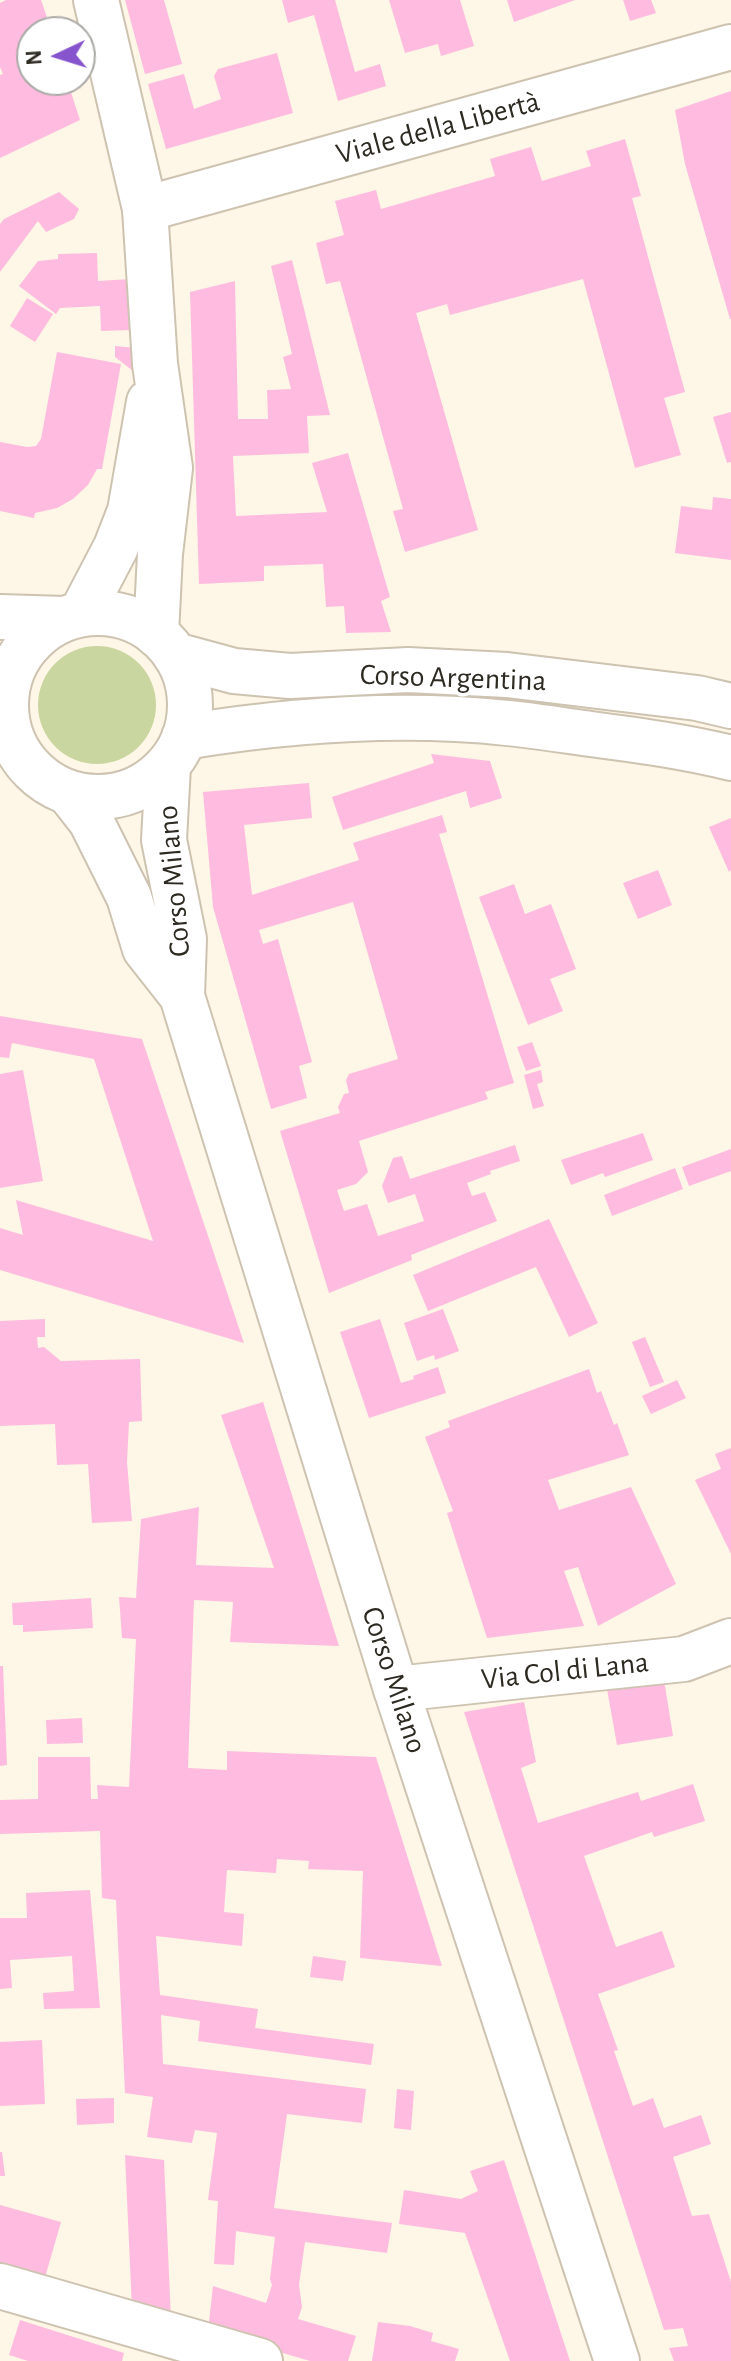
<!DOCTYPE html>
<meta charset="utf-8">
<style>
body{margin:0}
#map{position:relative;width:731px;height:2361px;overflow:hidden;background:#fef6e6;font-family:"Alegreya Sans",sans-serif}
canvas{display:block}
.north{position:absolute;left:16px;top:16px;width:80px;height:80px;box-sizing:border-box;background:#fff;border:2px solid #abaaa7;border-radius:50%;rotate:266deg;font-size:22px;font-weight:700;line-height:32px;text-align:center;color:#2d2a22}
.north::after{content:'';display:block;margin:auto;width:28px;height:36px;background:#8654cc;clip-path:polygon(50% 0,100% 100%,50% 72%,0 100%)}
</style>
<div id="map">
<canvas width="731" height="2361"></canvas>
<div class="north">N</div>
</div>
<script>
const c = document.querySelector('canvas').getContext('2d');
c.lineJoin = 'round';
function paint(path, color) { c.fillStyle = color; c.fill(path, 'evenodd'); }
function trace(path, color, width, dash) { c.strokeStyle = color; c.lineWidth = width; c.lineCap = dash ? 'butt' : 'round'; c.setLineDash(dash || []); c.stroke(path); }
function write(font, color, halo, rows, align = 'center') {
  c.font = font + ' "Alegreya Sans",sans-serif'; c.lineWidth = 7; c.setLineDash([]); c.textBaseline = 'middle'; c.strokeStyle = halo; c.fillStyle = color; for (const [text, x, y, turn = 0] of rows) {
    c.save(); c.translate(x, y); c.rotate((+turn || 0) * Math.PI / 180); c.textAlign = isNaN(turn) ? turn : align; if (halo) c.strokeText(text, 0, 0); c.fillText(text, 0, 0); c.restore();
  }
}
paint(new Path2D(`
 M38 705a59 59 0 1 1 118 0a59 59 0 1 1-118 0Z`), '#cad6a0');
paint(new Path2D(`
 M6,0H41L52,32H32V80H67L80,120L0,158V75L3,74L0,67V3Z
 M125,0H164L182,64L145,74Z
 M282,0H335L355,72L380,64L386,86L338,101L314,15L288,23Z
 M389,0H460L474,46L441,56L438,44L405,53Z
 M507,0H575L514,22Z
 M623,0H651L656,13L630,21Z
 M277,53L293,113L166,149L148,84L184,74L194,109L221,99L214,76L218,69Z
 M731,91V319H730L685,164L675,110Z
 M625,139L641,196L632,198L685,392L664,398L681,455L635,468L583,279L450,315L447,304L416,313L478,530L405,552L393,511L403,509L340,281L326,284L316,243L344,235L335,201L376,190L381,209L495,176L490,159L531,147L542,181L591,166L586,151Z
 M59,192L79,209L74,219L46,232L38,221L0,272V224L4,219Z
 M97,253L98,281L131,279L133,330L101,331L100,306L60,308L56,314L19,286L38,261L58,259V254Z
 M292,260L330,415L307,416L309,453L233,456L236,516L327,512L312,463L348,453L390,597L381,601L391,632L346,633L344,606L326,607L323,564L264,566V581L199,584L190,292L235,281L238,419H268L267,390L291,389L283,357L292,354L271,266Z
 M27,298L53,314L35,342L10,326Z
 M115,346L136,348L137,374L115,357Z
 M57,352L121,364L102,469H97L88,485L73,499L57,508L35,513L34,518L0,511V442L27,447L36,446L41,439Z
 M731,412V462L727,463L713,417Z
 M713,497L731,499V560L675,553L681,506L712,510Z
 M431,754L490,761L502,798L470,808L466,791L343,830L332,797L434,763Z
 M309,783L312,818L244,825L252,895L359,860L353,843L442,815L447,832L439,834L514,1083L485,1092L488,1099L359,1141L368,1172L356,1184L337,1190L344,1211L367,1204L378,1236L424,1221L415,1194L388,1203L382,1186L393,1158L402,1156L410,1179L515,1145L520,1161L490,1171L491,1174L467,1183L472,1196L485,1192L497,1221L411,1255L412,1260L329,1293L280,1131L340,1113L338,1107L344,1094L349,1093L346,1080L349,1074L398,1059L353,902L259,930L263,944L278,939L312,1062L299,1066L307,1098L271,1109L213,907L203,792Z
 M731,818V870L729,872L709,827Z
 M658,870L672,905L638,919L623,883Z
 M514,884L525,914L551,904L576,969L550,979L563,1011L528,1025L479,897Z
 M0,1016L142,1039L244,1343L0,1270V1228L23,1235L16,1200L153,1241L94,1059L12,1043L9,1058L0,1057Z
 M532,1042L541,1066L526,1071L517,1047Z
 M23,1070L43,1181L0,1188V1074Z
 M541,1070L543,1082L537,1084L544,1106L533,1109L524,1075Z
 M643,1133L653,1160L605,1177L603,1173L571,1185L561,1160Z
 M731,1149V1171L689,1186L682,1167Z
 M675,1168L683,1189L612,1216L604,1195Z
 M549,1219L598,1323L569,1337L536,1267L428,1311L413,1275Z
 M443,1309L459,1351L435,1360L434,1355L417,1361L404,1323Z
 M45,1319V1337H37L38,1348L44,1347L61,1361L140,1359L142,1421L129,1422L127,1462L132,1521L92,1523L88,1464L57,1465L55,1424L0,1426V1321Z
 M380,1319L401,1383L414,1379L413,1376L438,1367L446,1393L369,1418L340,1332Z
 M645,1337L664,1382L650,1387L632,1342Z
 M589,1369L597,1393L601,1391L614,1425L617,1423L629,1455L548,1480L559,1510L631,1487L676,1584L598,1626L578,1567L564,1571L584,1626L487,1638L447,1513L453,1511L425,1437L450,1427L448,1421Z
 M677,1380L686,1398L651,1414L642,1396Z
 M263,1402L339,1646L230,1642L233,1602L194,1600L188,1768L227,1770V1751L376,1757L442,1966L360,1958L363,1871L308,1869L309,1861L277,1859L276,1873L227,1870L224,1912L244,1914L242,1946L156,1936L160,1995L258,2009L255,2028L374,2044L371,2065L198,2041L200,2021L161,2015L163,2064L366,2089L362,2123L287,2114L274,2208L392,2223L387,2253L305,2242L299,2285L302,2307L298,2319L356,2336L348,2361H310L208,2331L213,2286L266,2303L272,2285L270,2279L275,2237L236,2231L234,2265L214,2264L218,2201L208,2200L217,2133L195,2130L192,2143L147,2137L153,2097L125,2093L116,1900L102,1898L100,1831L0,1834V1800L38,1799V1757H90L91,1799H98L97,1785L129,1787L136,1639L122,1638L119,1597L136,1598L141,1519L199,1507L196,1565L274,1568L221,1415Z
 M731,1448V1554L695,1480L721,1469L715,1454Z
 M91,1598L93,1628L23,1632V1625H13L12,1603Z
 M0,1666H3L7,1765L0,1766Z
 M664,1680L673,1736L617,1745L607,1689Z
 M524,1702L536,1762L521,1768L538,1823L638,1792L641,1801L693,1784L705,1821L654,1837L652,1832L584,1856L616,1947L662,1931L675,1967L598,1994L618,2050L614,2051L633,2106L653,2098L664,2128L701,2115L711,2144L673,2157L692,2216L709,2214L731,2282V2361H674L669,2348L688,2346L683,2328L664,2330L464,1712Z
 M82,1718L83,1743L47,1744L46,1720Z
 M90,1890L100,2008L44,2009L43,1993L74,1991L72,1956L10,1960L12,1988L0,1989V1918H27L26,1893Z
 M313,1956L346,1961L343,1981L310,1977Z
 M42,2040L45,2104L0,2106V2042Z
 M397,2089L414,2091L411,2130L394,2128Z
 M114,2098V2123L77,2125L76,2099Z
 M0,2152H2L5,2176H0Z
 M125,2155L164,2160L171,2320L132,2309Z
 M504,2160L530,2239L570,2361H510L465,2233L399,2224L404,2190L461,2199L478,2191L470,2171Z
 M0,2205L61,2222L44,2281L0,2268Z
 M20,2320L124,2353L122,2361H28L9,2355Z
 M378,2322L410,2326L433,2333L431,2341L459,2349L455,2361H372Z`), '#ffbce0');
const minor = new Path2D(`
 M145,209L731,47
 M396,1689L684,1659L731,1641
 M0,2286L260,2361`);
const tertiary = new Path2D(`
 M96,0L145,209L155,364L170,468L160,554L156,634
 M81,614L116,547L130,511L149,402
 M168,766L164,840L184,939L182,996L396,1689L617,2361
 M69,793L91,821L129,897L145,949L182,996`);
const secondary = new Path2D(`
 M6 705a92 92 0 1 1 184 0a92 92 0 1 1-184 0Z
 M0,617L65,619
 M175,655L234,671L290,676L408,670L507,675L697,698L731,706
 M184,737C288,720 403,712 507,723C538,726 568,731 598,735C643,741 687,747 731,758`);
trace(minor, '#cdc3b0', 48);
trace(tertiary, '#cdc3b0', 48);
trace(secondary, '#cdc3b0', 48);
trace(minor, '#fff', 44);
trace(tertiary, '#fff', 44);
trace(secondary, '#fff', 44);
write('30px', '#2d2a22', '#fff', [
 ["Viale della Libertà",438,128,-15],
 ["Corso Argentina",453,678,2],
 ["Corso Milano",174,881,-95],
 ["Via Col di Lana",565,1671,-6],
 ["Corso Milano",394,1680,72]
]);
</script>
